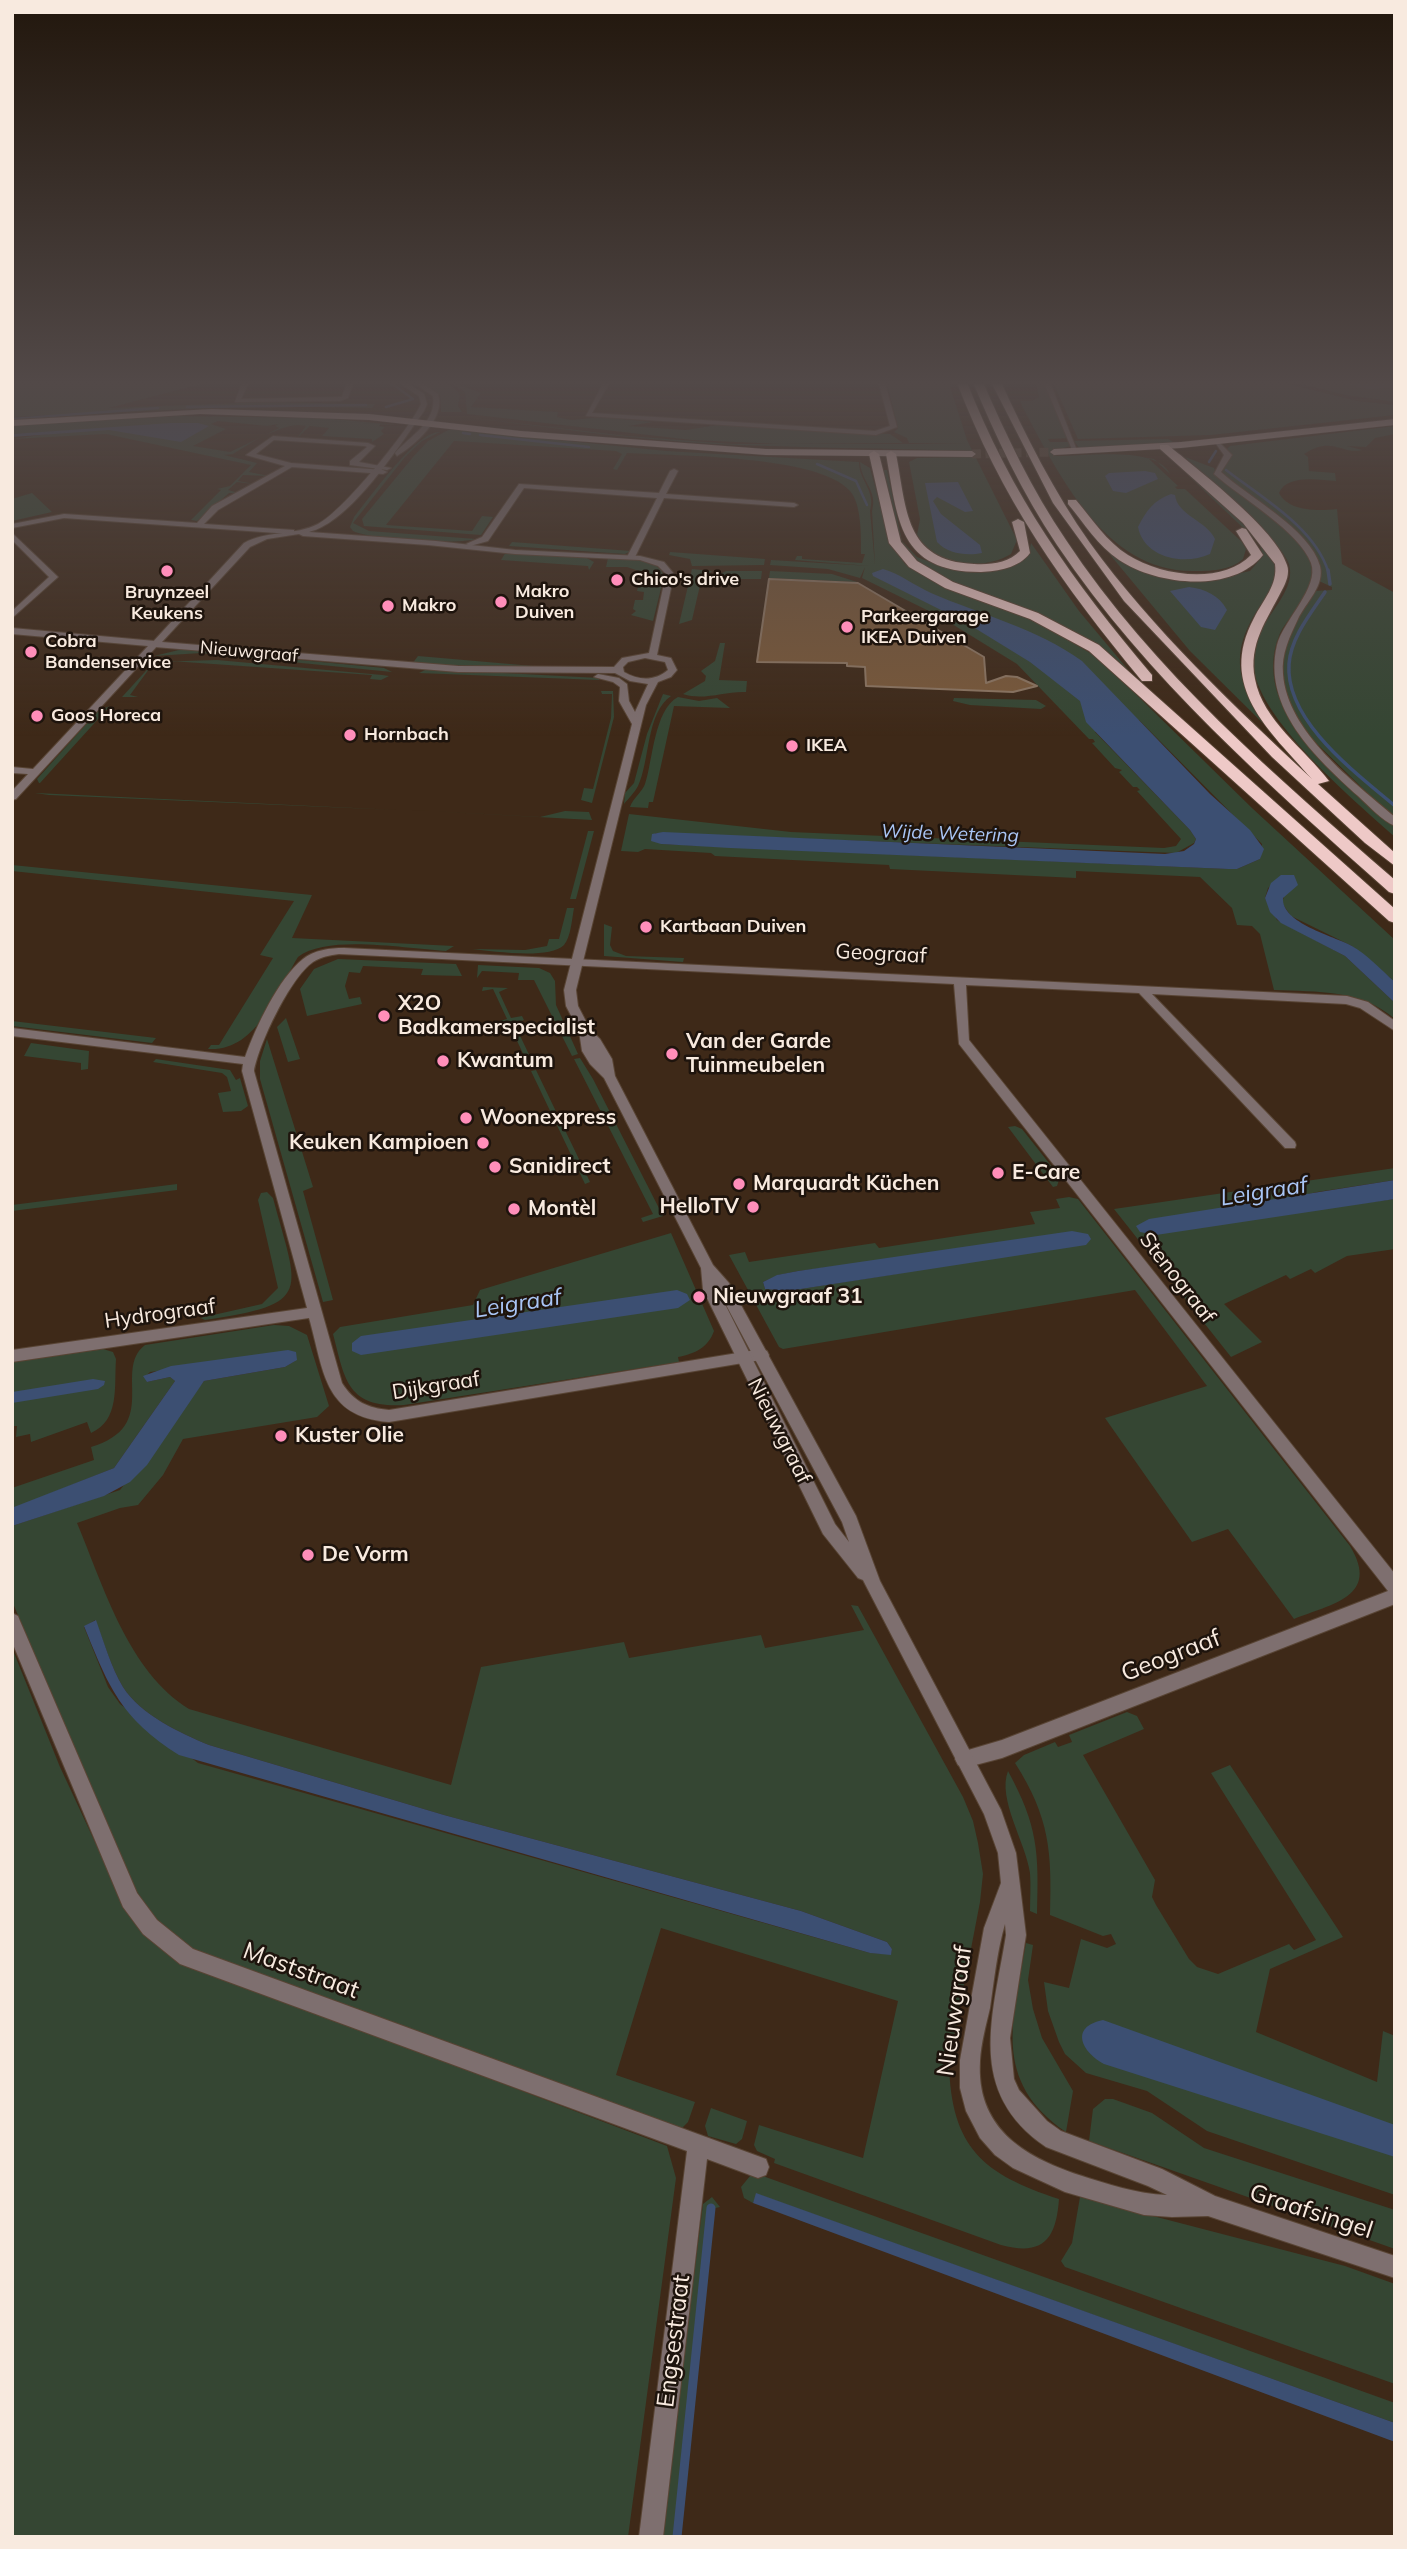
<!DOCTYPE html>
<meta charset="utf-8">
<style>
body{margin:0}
#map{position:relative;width:1407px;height:2549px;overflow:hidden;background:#3e2918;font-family:Mulish,sans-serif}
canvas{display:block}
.frame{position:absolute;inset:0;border:14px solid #f8eadf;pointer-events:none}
</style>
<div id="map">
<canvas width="1407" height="2549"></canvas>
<div class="frame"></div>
</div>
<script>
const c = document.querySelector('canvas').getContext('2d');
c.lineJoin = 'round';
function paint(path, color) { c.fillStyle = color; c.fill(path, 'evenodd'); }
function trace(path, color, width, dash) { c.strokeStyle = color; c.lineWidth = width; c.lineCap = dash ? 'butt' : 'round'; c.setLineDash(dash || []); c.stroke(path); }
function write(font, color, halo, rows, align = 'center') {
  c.font = font + ' Mulish,sans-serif'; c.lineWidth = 5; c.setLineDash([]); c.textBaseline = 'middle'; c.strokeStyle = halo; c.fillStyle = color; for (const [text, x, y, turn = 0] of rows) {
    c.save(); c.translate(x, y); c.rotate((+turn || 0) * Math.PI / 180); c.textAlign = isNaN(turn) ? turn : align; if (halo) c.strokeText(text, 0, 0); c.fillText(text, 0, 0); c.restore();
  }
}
paint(new Path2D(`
 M12,380H216L109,408L265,402L375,404L372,408L259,406L12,417Z
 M417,380C433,380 450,380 460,395L458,406L462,412H441L440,395Z
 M446,380L481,393L471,407L558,412L557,417L571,420L602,417L653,422L628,426L686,430L717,425L890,434L903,443L780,444L692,440L467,414L465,392Z
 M886,380H948L967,440L1017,540L1011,554C988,568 953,567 930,553C924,550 921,541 917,535L920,519L909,462L917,458L973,457L970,451C885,448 799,448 714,444C630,439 547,427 464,417L627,436L733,444H965L909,443L907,438L894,432L898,428Z
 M1035,380H1042L1069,438L1048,439L1050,442H1070L1072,446L1053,450L1056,456C1092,456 1156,446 1170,474L1154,459L1148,458L1178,486L1175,487L1177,489H1185L1242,542L1246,549L1243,559C1230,571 1210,571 1192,571C1105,571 1059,475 1023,408L1020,401H1031L1039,397Z
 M1052,380H1271L1358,401L1395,405V415L1211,435L1078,439Z
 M1286,380H1395V402L1345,395Z
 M177,416L323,418L396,425L279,418L381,424L379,426L385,427L381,431L384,434L372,442V439L322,436L329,428L310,426L297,438L306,426C289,423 280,430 265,435L279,428L275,426L278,424L267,426L218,421L211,424L226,429L193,446L230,452L259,438L233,454L224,455L257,463L249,472L269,476L243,475L238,481L254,484L237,482L228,490L239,493H229L197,521L191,520L221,490L217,489L230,486L251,465L106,434L12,439L69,431L12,434V425Z
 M1395,426V434L1375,438L1366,447L1347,446L1362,450C1342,455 1332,435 1304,454L1308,457L1309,471L1335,473L1336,481C1319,480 1287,474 1279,493C1289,512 1319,511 1337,509L1342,564L1395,593V820L1307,734L1282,690V643L1314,591L1332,590V587L1319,581L1313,554L1220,473L1230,454L1227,449L1230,446Z
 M450,429L666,451L859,462C859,481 876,490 870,511L875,565L872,511C878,490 861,482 860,462L870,468L890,541L905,564L932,581L1041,624L1100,659L1252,808L1395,940V982L1352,946L1291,916L1282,903L1285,893L1292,887L1280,878L1268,888L1265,898L1277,920L1345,956L1395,1003V1019C1360,989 1318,992 1274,990L1260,934L1252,926L1237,925L1232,908L1200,877L1076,871V878L890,869L889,865L715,856L711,853L645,849L638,852L621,851L629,814L791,832L1164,848L1176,846L1181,839L1137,791L1140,790L1137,787H1133L1119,772L1122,770L1115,768L1092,743L1095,742L1093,739H1089L1017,664L939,616L862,578L865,567L860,578L828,569L770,565L771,560L870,566L795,560L797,556H802V559L862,563L865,554H861C861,537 862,505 850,491C820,455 676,456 627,453L617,470L613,469L622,454L616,451L454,441L386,525L472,531L482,516L493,517L481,535L364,526L362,519L413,457L428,441ZM1139,720L1262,844L1260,859L1237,869H1228L661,844L655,833L1176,853L1194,843L1196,839L1190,830L1095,732Z
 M440,432L422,441L405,457L353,523L369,531L476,539C454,545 372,540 353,531L350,527L354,517C369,499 417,430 440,432Z
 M1168,439L1175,443L1079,448L1074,441Z
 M1185,457L1214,468L1216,474C1244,497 1289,525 1309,555C1328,583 1289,612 1279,636C1272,652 1272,672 1276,688C1286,729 1364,793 1395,825V837C1355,801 1254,717 1253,662C1253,650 1256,641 1261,631C1270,611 1296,588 1289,564C1280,538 1208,479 1185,457Z
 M1173,461C1188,465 1274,551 1276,567C1278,581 1268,595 1260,606C1216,671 1252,704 1295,755L1190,651L1097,539L1134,567L1213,579L1250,571L1263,556L1259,543Z
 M881,470H887L902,541L917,557L943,567L984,569L1029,552L1031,543L1079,611L1130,672L1100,649L926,569L903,548Z
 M32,493L52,512L12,521V499Z
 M512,542L631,551L625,554L509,546Z
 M506,552L585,557L594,562L589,570L588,566L501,560Z
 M670,552L765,559L764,565L692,566L690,559L669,555Z
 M608,558C625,559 658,557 664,576L653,621L631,615L636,611L633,609L635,600H643L644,592L637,591L642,572L627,567H606Z
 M692,569L712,571L701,581L692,620L679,624Z
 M726,571H762L761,579H731L706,587L710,579Z
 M770,571L832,574L857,582L769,578Z
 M720,643H725L719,680L747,681L746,692C724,691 704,701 683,694L705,681L706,676L701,671L715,661Z
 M183,649L384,668L392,672L201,653L154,656Z
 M418,656L533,666L537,668L412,664Z
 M217,660L382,675L389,676L381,680L370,679L372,675L170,661L158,669H149L130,695L138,697H122L154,662Z
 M427,669L599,678V680L419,673Z
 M601,691H613L614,717L592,803L581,800L584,788L593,789L611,718L612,694H602Z
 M663,694L671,696C646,713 650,761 638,786C635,792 628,799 624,804L625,793L634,783L647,734Z
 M678,697L699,701L717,698L730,708L674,706L653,802H649L648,808L630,807C633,798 642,792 645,784C653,760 654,710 678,697Z
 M954,698L1036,700L1046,706L1041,709L970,705L953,701Z
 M110,706L40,783H39L37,779L99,710Z
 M35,793H36L397,810L49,795Z
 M411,810L540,817L565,811L589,812L592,820Z
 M588,831H594L576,899H570Z
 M12,865L312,895L292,938L454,946L446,951C407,949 328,934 298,957C276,993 257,1052 208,1049L211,1045H219L273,958L260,955L294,901L12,871Z
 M567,908H574C572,918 571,937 564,945C549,960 492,951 472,949L525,950L547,946L549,939H559Z
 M604,924L612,927L610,945L613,951L626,956L684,958L683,962L604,956Z
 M338,959L456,964L462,976L421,975L423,969L363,966L360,973L349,972L345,986L349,999L360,997L362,1004L307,1016L300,989L314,969Z
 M478,965L539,968L550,973L555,981L556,1005L578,1054L572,1056L534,980H518L519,973L482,971L477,978Z
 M483,987L508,988L499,992L511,1018L522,1016L524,1020L514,1023L533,1063L528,1064L509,1024L498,1026L496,1022L507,1019L493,989L482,991Z
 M286,1018L300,1059L288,1062L277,1027Z
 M12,1021L156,1038L152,1043L12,1026Z
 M267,1039L313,1187L303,1191L333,1300L323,1302L260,1079V1061Z
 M31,1043L89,1051L88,1069L81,1070V1063L24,1056Z
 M580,1058L593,1079L663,1216L643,1222L641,1218L653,1214L574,1059Z
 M156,1059L230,1070L236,1080L240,1078L248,1106L241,1111L223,1112L218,1093L231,1091L227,1077L222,1073L153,1062Z
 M536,1070L590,1182L585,1184L531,1071Z
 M1015,1126L1022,1129L1060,1177L1057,1186L1053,1187L1008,1127Z
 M1395,1168V1180L1317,1192L1142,1231L1395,1199V1249L1347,1256L1315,1273L1311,1269L1290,1279L1286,1275L1224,1304L1262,1342L1231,1357L1114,1209Z
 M177,1184V1190L12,1211V1205Z
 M267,1192L273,1198C298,1292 315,1304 205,1320L200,1318L262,1304L278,1288L258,1200L261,1193Z
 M1069,1197L1078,1199L1350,1546C1381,1597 1331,1604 1294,1619L1228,1529L1192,1542L1105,1418L1207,1386L1135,1290L783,1349L779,1347L729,1255L745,1252L749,1262L875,1243L879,1248L1035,1224L1030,1212L1060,1208L1056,1199ZM1084,1235L895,1274L788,1291L765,1289L763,1282L778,1275L798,1271Z
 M671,1233L714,1331C708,1348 694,1354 678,1357L679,1362L404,1405C347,1408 345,1380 333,1334L340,1327L473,1305L480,1290Z
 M274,1325L289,1326L307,1335L329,1406L317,1417L183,1439L163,1475L138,1505L120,1508L77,1523C104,1587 128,1671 189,1709L451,1785L481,1667L624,1642L629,1658L761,1635L765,1648L864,1630L851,1605L858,1606L963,1797L973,1821L978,1843L983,1874L980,1902L949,2063C951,2148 983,2174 1059,2199C1056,2240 1043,2256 1001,2245L774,2163L775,2159L757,2151L754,2145L759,2125L863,2158L898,2001L661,1928L616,2075L695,2102L688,2122L681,2129L194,1952L159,1923L132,1885L12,1601V1526L120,1490L204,1381L285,1367L295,1361L293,1353L150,1372L146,1376L147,1382L170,1377L175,1381L114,1468L12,1509V1488L94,1460L91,1447C162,1426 112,1370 145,1345ZM95,1620C104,1642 111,1667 123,1687C141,1715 180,1733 209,1745L444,1815L801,1911L887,1942L892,1949L891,1954L870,1953L198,1763L120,1704L108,1687L84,1627Z
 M103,1349L113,1352L116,1359C114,1387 120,1420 91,1433L87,1422L31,1442L30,1434L16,1437L17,1426H12V1362Z
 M12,1648L60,1767L128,1913L174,1959L667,2146L676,2178L628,2537H12Z
 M1127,1712L1137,1716L1144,1729L1083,1755L1155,1880L1152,1897L1156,1905L1189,1959L1197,1967L1218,1974L1289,1944L1294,1950L1316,1940L1211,1773L1230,1765L1343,1937L1270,1969L1256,2032L1377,2082L1383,2031L1395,2036V2195L1207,2131L1147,2091L1086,2073L1065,2054L1059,2042L1048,2011L1044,1982L1069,1988L1081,1939L1107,1948L1116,1944L1111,1934L1103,1936L1050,1915C1052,1852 1050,1818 1015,1763L1024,1755L1055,1742L1058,1747L1072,1742L1069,1735Z
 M1008,1771C1038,1826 1039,1852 1037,1914L1030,1911C1030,1899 1031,1885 1030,1873C1026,1843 997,1799 1008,1771Z
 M1026,1943L1033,1945L1028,1980L1033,2009L1042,2038L1073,2091L1066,2132C991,2081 1013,2019 1026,1943Z
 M1105,2099H1113L1152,2113L1204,2148L1395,2210V2249L1089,2141L1093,2109Z
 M711,2108L747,2121L742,2139L736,2144L708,2136L705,2126Z
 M760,2175L1395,2403V2423L757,2194L753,2203L744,2198L741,2187L750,2176Z
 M712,2197L720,2207L711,2209L677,2537H661L703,2204Z
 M1080,2197L1345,2266L1395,2284V2384L1065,2267L1061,2261L1072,2243Z`), '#354633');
paint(new Path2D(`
 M1327,380H1395V387L1369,389Z
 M171,423H198L209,426L181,442L109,430L12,437V434Z
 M1145,471L1155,473L1158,479L1126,493L1113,491L1105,476L1109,473Z
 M958,482L973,511L965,512L937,497L933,501L941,514L980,545L982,553C967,556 948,554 937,542L925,483Z
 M1171,494L1175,495C1177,515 1207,521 1215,539L1210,554C1184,566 1144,558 1138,527C1146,511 1154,500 1171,494Z
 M883,569C899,573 915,586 931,593C982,615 1036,628 1082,661L1210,794L1250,830L1264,849L1260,859L1237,869H1228L730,848L661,844L651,841L652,834L663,832L1165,854L1184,851L1194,844L1196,839L1190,830L1086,722L1080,701L1030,662L965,622L873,576L872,573Z
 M1189,587C1205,589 1219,595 1227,610L1215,630L1201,627L1170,591Z
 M1281,875H1294L1298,885L1283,898C1281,923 1334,936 1352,946C1368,955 1381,970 1395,982V1003L1345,956L1281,923L1270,912L1265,898L1271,883Z
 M1395,1180V1199L1156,1235L1140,1232L1136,1226L1149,1219Z
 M1072,1231L1088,1234L1091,1239L1086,1245L788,1291L765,1289L763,1282L777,1275L798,1271Z
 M677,1290L687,1294L690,1300L678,1308L361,1355L352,1351V1343L361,1336Z
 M288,1350L296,1352L297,1360L285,1367L204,1381L147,1465L130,1482L104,1496L12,1526L14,1507L114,1468L175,1381L170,1377L147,1382L143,1376L171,1366Z
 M93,1379L105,1381L104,1385L98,1389L12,1403V1392Z
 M96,1620C104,1642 111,1667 123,1687C141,1715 180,1733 209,1745L444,1815L801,1911L887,1942L892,1949L891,1955L870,1953L179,1755C121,1718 109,1688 84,1626Z
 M1103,2020L1395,2125V2157L1104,2064C1082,2052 1069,2027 1103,2020Z
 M756,2193L1395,2423V2442L753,2203Z`), '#3c4f72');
trace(new Path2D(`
 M187,407L366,405
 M386,407L413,399L387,380
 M12,419L158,408
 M463,433L470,434
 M480,435L589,447
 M1209,462L1216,451
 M817,464L856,481L867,505
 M1226,470C1261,497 1314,527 1328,571`), '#3c4f72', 2.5);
trace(new Path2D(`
 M1328,570L1330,584
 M1325,592C1311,613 1291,637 1289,664C1285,721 1356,773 1395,806`), '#3c4f72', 3.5);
trace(new Path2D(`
 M677,2537L711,2208`), '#3c4f72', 9);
const building = new Path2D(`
 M769,579L858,583L984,657L986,683L1006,676L1017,677L1037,686L1013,692L866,686L865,667L847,666V663L757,662Z`);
paint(building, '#7a593a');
trace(building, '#8e7763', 2);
trace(new Path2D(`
 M972,454L1054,452`), '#5a4636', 9, [9, 4.5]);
const minor = new Path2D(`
 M249,380H259L248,384L241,399L340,397H342L348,380H354L348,398L340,401L235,402L242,383Z
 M605,380H611L592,413L875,431L890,426L878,380H884L897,427L876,435L586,416Z
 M1043,380H1049L1078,453L1073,452Z
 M273,436L368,443L375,446L359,462L391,468L387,470L350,465V461L367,447L365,446L274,440L256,454L291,463L383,470L387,472L383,474L292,467L218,510L204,524L294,530V534H291L64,518L12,528V524L64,514L197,523L212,506L285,466L246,455Z
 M1214,441H1218L1232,455L1221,472C1248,497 1310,529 1320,566C1325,586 1306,602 1298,619C1290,636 1281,654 1283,674C1287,732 1354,782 1395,817V826C1381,820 1369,806 1358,796C1316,758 1262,708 1277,645C1283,621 1320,587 1311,563C1299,531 1241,498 1214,474L1224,455Z
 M674,469L678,471L666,494L794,503L798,505L794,507L664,498L635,557L631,559L627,557L657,498L524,488L488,541L470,546L466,544L482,537L519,484L659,493L670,471Z
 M12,533L58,577L12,618V611L49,577L12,540Z
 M12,628L155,641L159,644L16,799L12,800V791L28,774L12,773V767L33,769L148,646L12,634Z
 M344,948L1347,996L1368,1002L1395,1021V1031L1360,1008L1346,1004L1152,994L1295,1142L1296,1145L1295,1148H1285L1139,993L966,985L969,1040L1395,1574V1604L1002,1758L964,1768L958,1765L955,1759L958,1753L1002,1740L1388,1591L959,1044L954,984L339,954C330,955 321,957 313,962C290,978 259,1044 254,1071L342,1383C354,1402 368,1408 389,1410L762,1349L767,1351L769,1355L767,1359L389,1422C323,1417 324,1370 309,1318L12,1362V1350L307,1308L242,1071L243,1064L12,1036V1028L245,1057C256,1027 278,979 303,959C314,950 330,948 344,948Z
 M12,1613L18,1616L20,1621L137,1893L157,1920L193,1949L766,2159L769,2167L766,2175L758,2178L707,2159L663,2537H639L687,2151L180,1964L143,1934L123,1907L12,1642Z`);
const tertiary = new Path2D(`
 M395,380H402L424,394L427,404L424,411C399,446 351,522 309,532L436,541L515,550L640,556L664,562L674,574L657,655L671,658L677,670L671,677L658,682L646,705L576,990L578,1006L590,1029L600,1039L612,1059L615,1076L713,1265L729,1283L856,1516L880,1581L1001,1810L1016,1853L1026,1935L1010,2038L1014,2079L1019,2090L1047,2121L1061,2131L1162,2169L1215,2196L1395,2256V2278L1208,2216L1172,2217L1144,2215L1065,2192L1013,2168L995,2155L980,2138L966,2111L960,2088V2060L984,1928L1001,1883L998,1853L984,1814L863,1580L858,1578L823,1534L703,1290L701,1268L604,1078L590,1064L582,1051L579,1031L566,1006L564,990L632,724L619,701L620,687L613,682L594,677L598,674L619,678L627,684L629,701L635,712L648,684L630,681L615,673L458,672L155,647L151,644L244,543C267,530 295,536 318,524C343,511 409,430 421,404L419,396ZM299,534L303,536L428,545L515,554L640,560L658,566L666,574L649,653L622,658L614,667L458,666L162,642L250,547L267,539ZM645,658L665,662L668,670C655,681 639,681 624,672L623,667L628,662ZM717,1288L842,1522L849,1542L835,1524ZM1005,1924L1006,1935C993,2016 965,2092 1046,2147L1148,2186L1167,2195C1136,2194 1108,2184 1079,2175C1022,2156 976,2127 980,2061C981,2043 986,2025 990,2008C994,1981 997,1951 1005,1924Z
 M413,380H417L438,394C446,418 416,444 397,456L395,453C410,436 437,422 433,396L413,382Z`);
const primary = new Path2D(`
 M212,409L369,414L521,431L766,449L972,451L976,454L972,457L766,455L521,437L369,420L200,414L12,426V420Z
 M1395,419V425L1181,448L1054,455L1050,452L1054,449L1181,442Z`);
const motorway = new Path2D(`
 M956,380H966C1012,497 1072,580 1152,675V681H1142C1062,584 1001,499 956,380Z
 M972,380H982C1006,435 1032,490 1066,540C1153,672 1277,777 1395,880V894L1389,892C1270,786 1147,679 1057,545C1022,493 996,437 972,380Z
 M990,380H1000C1026,436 1054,492 1090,543C1153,630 1234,706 1312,779C1269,730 1217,687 1254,618C1263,600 1278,585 1275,564L1243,523L1160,449V445H1168C1197,469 1277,530 1287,565C1290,573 1286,583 1282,590C1267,620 1248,644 1255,679C1263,721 1305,749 1329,781L1318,784L1395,853V866L1365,843L1272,757L1124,601L1053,503Z
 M874,451L879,454L901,542L917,561L953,582L1038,613L1099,645L1395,909V923L1389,921L1089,651L1030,619L945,588L909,567L889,543L869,454Z
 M891,451L896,454C907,509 904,561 974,564C991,565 1008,563 1020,551L1012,522L1018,519L1024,522L1030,553C1019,568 998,571 981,572C898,572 898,520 886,454Z
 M1068,500H1076C1092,519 1107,542 1128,555C1161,576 1222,585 1251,555L1236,531L1242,528L1246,529L1263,555C1232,594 1156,585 1119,560C1098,546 1084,523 1068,504Z`);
trace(minor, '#584434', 2);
trace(tertiary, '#584434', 2);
trace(primary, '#584434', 1);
trace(motorway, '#584434', 2);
paint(minor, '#7e6f6f');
paint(tertiary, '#7e6f6f');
paint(primary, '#ceb0ae');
paint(motorway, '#eec9c7');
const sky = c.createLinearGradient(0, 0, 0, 737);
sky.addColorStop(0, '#22170d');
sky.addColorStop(0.52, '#524948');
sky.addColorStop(1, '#52494800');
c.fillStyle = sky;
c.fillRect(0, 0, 1407, 737);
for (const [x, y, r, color] of [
 [167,571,7,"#ff8eba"],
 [617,580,7,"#ff8eba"],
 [501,602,7,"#ff8eba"],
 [388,606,7,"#ff8eba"],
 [847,627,7,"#ff8eba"],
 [31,652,7,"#ff8eba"],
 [37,716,7,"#ff8eba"],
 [350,735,7,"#ff8eba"],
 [792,746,7,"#ff8eba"],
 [646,927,7,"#ff8eba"],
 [384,1016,7,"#ff8eba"],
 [672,1054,7,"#ff8eba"],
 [443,1061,7,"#ff8eba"],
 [466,1118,7,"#ff8eba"],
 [483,1143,7,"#ff8eba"],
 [495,1167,7,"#ff8eba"],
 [998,1173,7,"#ff8eba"],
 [739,1184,7,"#ff8eba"],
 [753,1207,7,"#ff8eba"],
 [514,1209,7,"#ff8eba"],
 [699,1297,7,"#ff8eba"],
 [281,1436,7,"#ff8eba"],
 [308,1555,7,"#ff8eba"]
]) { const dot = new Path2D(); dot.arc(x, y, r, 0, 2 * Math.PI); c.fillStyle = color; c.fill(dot); trace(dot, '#1e140d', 2.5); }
write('bold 18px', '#f8eadf', '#1e140d', [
 ["Chico's drive",631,580],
 ["Makro",515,592],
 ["Duiven",515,613],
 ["Bruynzeel",167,593,"center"],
 ["Keukens",167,614,"center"],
 ["Makro",402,606],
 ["Parkeergarage",861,617],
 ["IKEA Duiven",861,638],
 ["Cobra",45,642],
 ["Bandenservice",45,663],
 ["Goos Horeca",51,716],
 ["Hornbach",364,735],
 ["IKEA",806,746],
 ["Kartbaan Duiven",660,927]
], 'left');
write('18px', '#f8eadf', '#1e140d', [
 ["Nieuwgraaf",249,652,5]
]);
write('italic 19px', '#a9c5f5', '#1e140d', [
 ["Wijde Wetering",950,834,2]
]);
write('21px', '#f8eadf', '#1e140d', [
 ["Geograaf",881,954,3],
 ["Stenograaf",1177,1278,52],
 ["Hydrograaf",160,1314,-8],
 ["Dijkgraaf",436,1386,-9],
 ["Nieuwgraaf",779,1431,63]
]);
write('bold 21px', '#f8eadf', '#1e140d', [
 ["X2O",398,1004],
 ["Badkamerspecialist",398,1028],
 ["Van der Garde",686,1042],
 ["Tuinmeubelen",686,1066],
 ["Kwantum",457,1061],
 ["Woonexpress",480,1118],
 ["Keuken Kampioen",469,1143,"right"],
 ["Sanidirect",509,1167],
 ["E-Care",1012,1173],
 ["Marquardt Küchen",753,1184],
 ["HelloTV",739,1207,"right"],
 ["Montèl",528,1209],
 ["Nieuwgraaf 31",713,1297],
 ["Kuster Olie",295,1436],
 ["De Vorm",322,1555]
], 'left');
write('italic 23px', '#a9c5f5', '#1e140d', [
 ["Leigraaf",1264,1192,-9],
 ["Leigraaf",518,1304,-9]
]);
write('24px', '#f8eadf', '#1e140d', [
 ["Geograaf",1171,1656,-21],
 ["Maststraat",301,1971,20],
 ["Nieuwgraaf",955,2011,-82],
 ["Graafsingel",1311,2212,18],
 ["Engsestraat",674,2341,-83]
]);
</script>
